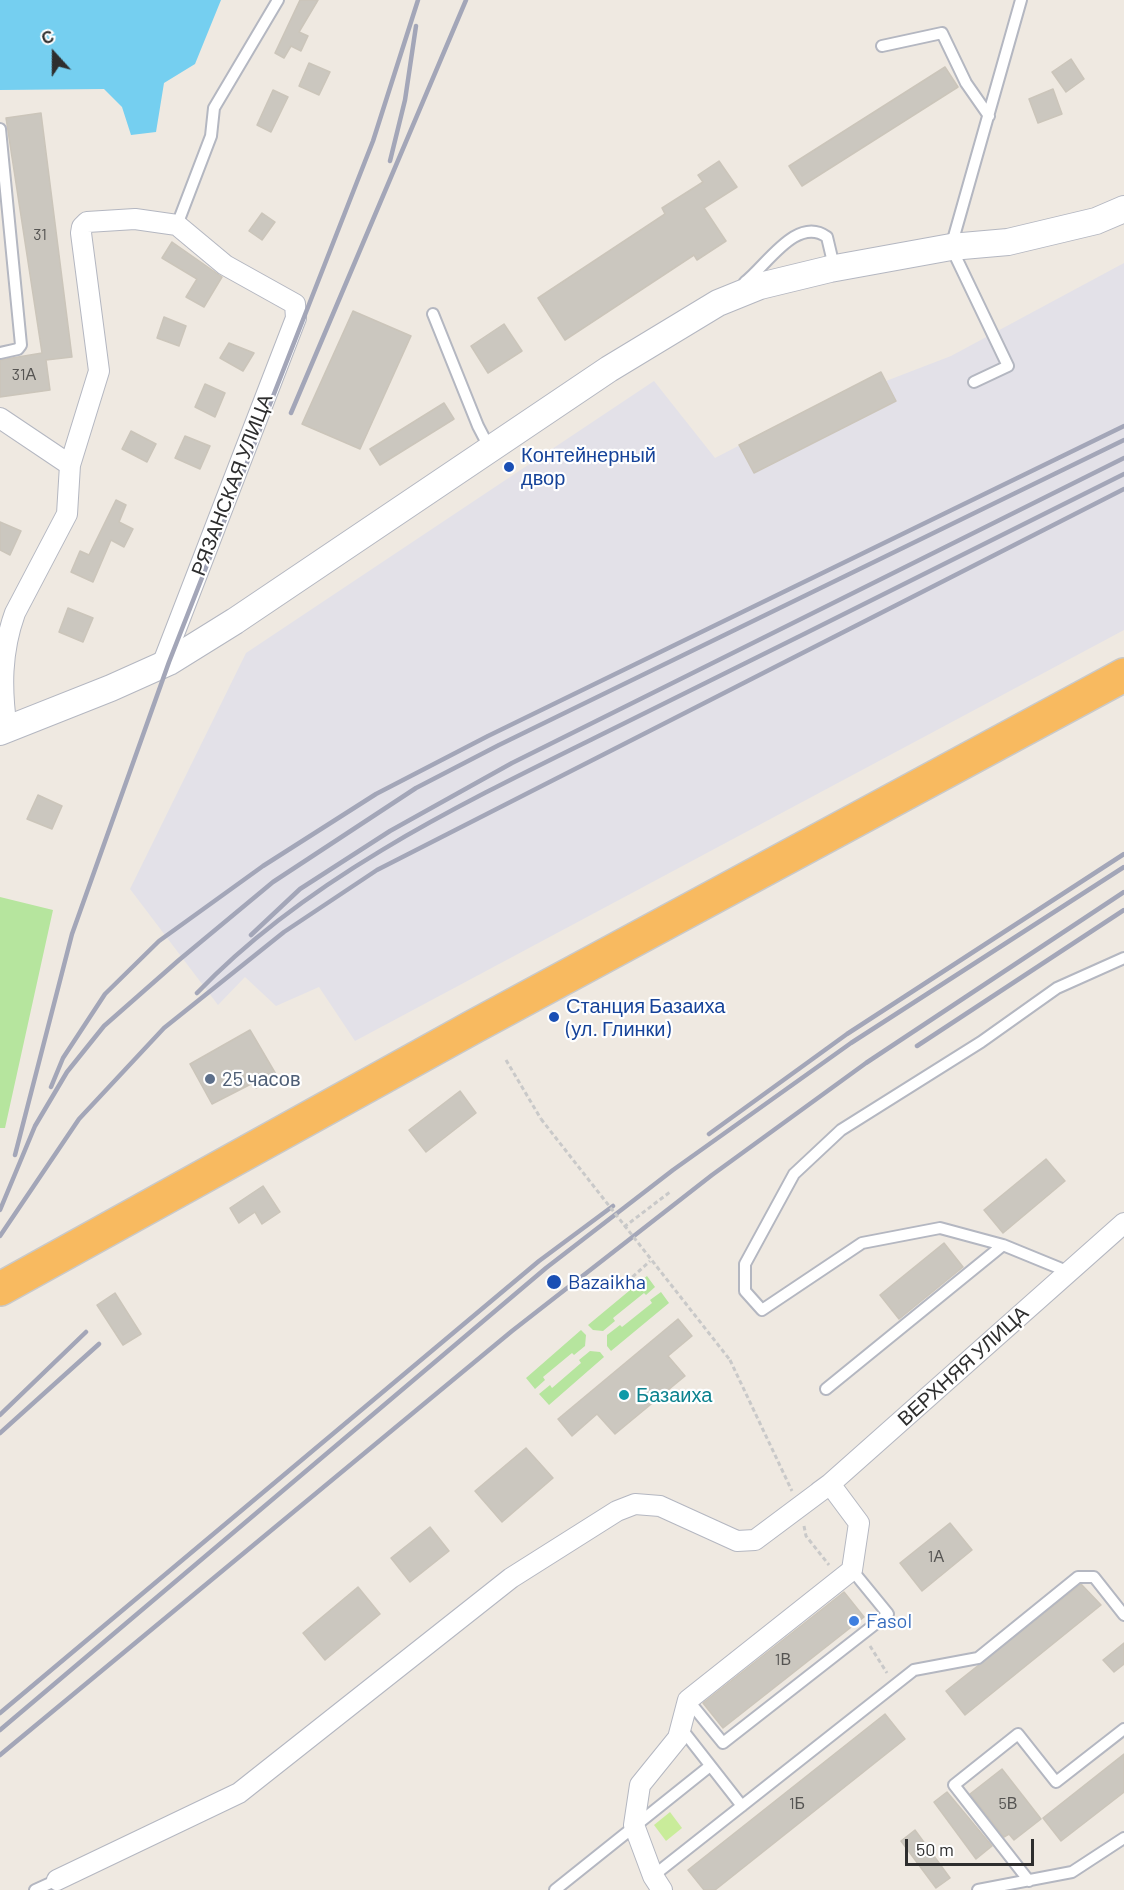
<!DOCTYPE html>
<meta charset="utf-8">
<style>
body{margin:0}
#map{position:relative;width:1124px;height:1890px;overflow:hidden;background:#efe9e1;font-family:Barlow,sans-serif}
canvas{display:block}
.north{position:absolute;left:24px;top:24px;width:60px;height:60px;-webkit-text-stroke:4px #fff;paint-order:stroke;rotate:339deg;font-size:16px;font-weight:700;line-height:24px;text-align:center;color:#2e2e2e}
.north::after{content:'';display:block;margin:auto;width:21px;height:27px;background:#2e2e2e;clip-path:polygon(50% 0,100% 100%,50% 72%,0 100%)}
.scale{position:absolute;left:905px;top:1839px;width:129px;height:27px;box-sizing:border-box;border:3px solid #2e2e2e;border-top:0;padding-left:8px;font-size:18px;line-height:21px;white-space:nowrap;color:#2e2e2e;-webkit-text-stroke:4px #fff;paint-order:stroke}
</style>
<div id="map">
<canvas width="1124" height="1890"></canvas>
<div class="north">С</div>
<div class="scale">50 m</div>
</div>
<script>
const c = document.querySelector('canvas').getContext('2d');
c.lineJoin = 'round';
function paint(path, color) { c.fillStyle = color; c.fill(path, 'evenodd'); }
function trace(path, color, width, dash) { c.strokeStyle = color; c.lineWidth = width; c.lineCap = dash ? 'butt' : 'round'; c.setLineDash(dash || []); c.stroke(path); }
function write(font, color, halo, rows, align = 'center') {
  c.font = font + ' Barlow,sans-serif'; c.lineWidth = 4.5; c.setLineDash([]); c.textBaseline = 'middle'; c.strokeStyle = halo; c.fillStyle = color; for (const [text, x, y, turn = 0] of rows) {
    c.save(); c.translate(x, y); c.rotate((+turn || 0) * Math.PI / 180); c.textAlign = isNaN(turn) ? turn : align; if (halo) c.strokeText(text, 0, 0); c.fillText(text, 0, 0); c.restore();
  }
}
paint(new Path2D(`
 M1124,263V630L355,1041L319,987L276,1006L245,977L218,1005L130,889L246,653L654,381L715,458L881,372L886,381L951,356Z`), '#e3e1e8');
paint(new Path2D(`
 M0,897L53,910L5,1128H0Z
 M647,1276L655,1287L646,1295L644,1293L613,1318L615,1321L603,1331L593,1330L588,1325Z
 M661,1292L669,1303L611,1351L607,1346V1335L620,1325L622,1327L652,1303L650,1300Z
 M581,1330L586,1335L585,1346L574,1355L572,1353L543,1377L545,1380L535,1389L526,1378Z
 M590,1351L600,1352L604,1357L549,1405L539,1394L550,1385L552,1388L581,1363L579,1360Z`), '#b6e59e');
paint(new Path2D(`
 M670,1812L682,1828L666,1841L654,1825Z`), '#c9ec9a');
paint(new Path2D(`
 M0,0H221L195,64L164,83L156,132L131,135L122,107L104,89L0,90Z`), '#75cff0');
const building = new Path2D(`
 M300,0H318L299,32L308,36L301,51L291,46L284,58L275,53Z
 M1071,59L1084,79L1066,92L1052,72Z
 M309,63L330,72L319,95L299,86Z
 M945,67L958,87L802,186L789,166Z
 M1053,89L1062,114L1038,123L1029,99Z
 M273,90L288,97L271,132L257,125Z
 M41,113L72,357L46,360L50,390L0,397V360L42,353L6,118Z
 M719,161L737,187L704,208L726,241L697,260L694,255L565,340L538,298L665,214L662,208L703,182L698,175Z
 M262,213L275,222L262,240L249,231Z
 M172,242L222,277L204,307L186,297L197,279L162,258Z
 M353,311L411,336L360,449L302,424Z
 M164,317L186,326L179,346L157,338Z
 M504,324L522,351L488,373L471,346Z
 M229,343L254,353L243,371L220,358Z
 M881,372L896,401L754,473L739,445Z
 M205,384L225,393L215,417L195,407Z
 M444,403L454,419L380,465L370,449Z
 M131,431L156,444L147,462L122,449Z
 M185,436L210,446L200,469L175,458Z
 M116,500L126,505L119,522L133,529L124,547L111,540L93,582L71,572L80,551L89,555Z
 M0,522L21,531L10,555L0,550Z
 M68,608L93,618L83,642L59,632Z
 M38,795L62,806L52,829L27,819Z
 M250,1030L277,1076L256,1088L253,1083L212,1104L190,1064Z
 M460,1091L476,1113L426,1152L409,1130Z
 M1046,1159L1065,1181L1003,1233L984,1210Z
 M263,1186L280,1212L262,1224L255,1212L239,1223L230,1208Z
 M944,1243L963,1267L899,1319L880,1295Z
 M115,1293L141,1334L123,1345L97,1305Z
 M678,1319L692,1336L668,1356L685,1376L615,1434L597,1414L572,1436L558,1419Z
 M526,1448L553,1478L502,1522L475,1491Z
 M950,1523L972,1550L922,1591L900,1563Z
 M430,1527L449,1551L410,1582L391,1558Z
 M1081,1584L1101,1605L965,1715L946,1691Z
 M358,1587L380,1614L325,1660L303,1633Z
 M844,1592L864,1617L723,1728L703,1703Z
 M1124,1643V1664L1114,1672L1103,1660Z
 M885,1714L905,1739L715,1890H704L688,1870Z
 M1124,1754V1792L1061,1841L1043,1818Z
 M1002,1769L1041,1819L1014,1840L1009,1834L1004,1837L970,1794Z
 M947,1792L992,1846L976,1859L934,1802Z
 M915,1830L950,1878L936,1888L901,1841Z`);
paint(building, '#cbc7bf');
trace(building, '#cbc5ba', 1.5);
const service = new Path2D(`
 M882,46L942,33L966,83L989,116
 M177,225L211,136L214,108L278,0
 M745,282C767,265 797,215 827,237L832,258L830,269
 M433,314L478,426L490,449
 M0,353L18,349L21,345L0,129
 M974,382L1008,366L951,247L1021,0
 M1003,1245L940,1228L862,1243L762,1310L745,1291V1264L794,1174L841,1130L981,1042L1057,988L1124,958
 M826,1389L1003,1245L1069,1272
 M688,1700L723,1743L888,1614L852,1570
 M681,1728L742,1806
 M653,1876L914,1670L978,1658L1078,1577H1094L1124,1615
 M1029,1881L954,1785L1018,1734L1056,1782L1124,1729
 M35,1890L57,1880
 M555,1890L710,1766
 M978,1890L1072,1872L1124,1838`);
const minor = new Path2D(`
 M0,418L70,465L67,514L15,613C1,652 1,689 7,730
 M70,465L99,371L81,233L82,227L87,222L135,219L177,225L225,265L295,304L296,318L162,665
 M57,1880L239,1793L511,1578L617,1511L635,1504L660,1506L737,1541L755,1540L830,1484L1124,1223
 M662,1890L653,1876L634,1825L640,1785L678,1738L688,1700L852,1570L859,1523L830,1484L819,1492`);
const tertiary = new Path2D(`
 M0,732L111,688L169,662L235,621L609,369L718,303L760,286L830,269L951,247L1008,242L1096,221L1124,209`);
const trunk = new Path2D(`
 M0,1289L473,1027L1124,675`);
trace(service, '#b4b7c1', 14);
trace(minor, '#b4b7c1', 22);
trace(tertiary, '#b4b7c1', 28);
trace(trunk, '#c9c9c9', 36);
trace(new Path2D(`
 M506,1060L541,1119
 M624,1227L670,1192
 M627,1282L650,1261
 M730,1360L792,1491
 M804,1526L806,1536L829,1565
 M870,1646L887,1673`), '#c9c9c9', 3, [4.5, 3]);
trace(service, '#fff', 10);
trace(minor, '#fff', 20);
trace(tertiary, '#fff', 26);
trace(trunk, '#f8ba60', 33);
trace(new Path2D(`
 M390,161L405,100L416,26
 M291,413L466,0
 M251,935L300,889L390,831L512,763L1124,458
 M197,993C317,867 491,790 645,713C805,634 964,554 1124,474
 M917,1046L1124,910
 M51,1087L63,1058L105,994L159,941L263,866L376,794L488,736L1124,426
 M709,1134L847,1034L1124,854
 M15,1155L72,934L169,662L373,141L418,0
 M0,1210L35,1126L67,1072L104,1026L179,960L273,882L416,788L499,745L1124,440
 M0,1236L79,1119L164,1028L284,932L377,870L1124,489
 M0,1415L86,1332
 M0,1433L99,1344
 M0,1713L539,1261L613,1206
 M0,1730L546,1268L673,1170L851,1043L1124,867
 M0,1755L512,1331L712,1175L866,1063L1124,892`), '#a3a6b8', 4.5);
trace(new Path2D(`
 M541,1119L730,1360`), '#c9c9c9', 3, [4.5, 3]);
for (const [x, y, r, color] of [
 [509,467,6,"#1a4fb4"],
 [554,1017,6,"#1a4fb4"],
 [210,1079,6,"#5c6f8a"],
 [554,1282,8,"#1a4fb4"],
 [624,1395,6,"#0f9aa8"],
 [854,1621,6,"#3f7fe0"]
]) { const dot = new Path2D(); dot.arc(x, y, r, 0, 2 * Math.PI); c.fillStyle = color; c.fill(dot); trace(dot, '#fff', 2); }
write('16px', '#555452', null, [
 ["31",40,235],
 ["31А",24,375],
 ["1А",936,1557],
 ["1В",783,1660],
 ["1Б",797,1804],
 ["5В",1008,1804]
]);
write('20px', '#164399', '#fff', [
 ["Контейнерный",521,455],
 ["двор",521,478],
 ["Станция Базаиха",566,1006],
 ["(ул. Глинки)",566,1029],
 ["Bazaikha",568,1282]
], 'left');
write('20px', '#2e2e2e', '#fff', [
 ["РЯЗАНСКАЯ УЛИЦА",232,485,-69],
 ["ВЕРХНЯЯ УЛИЦА",963,1366,-42]
]);
write('20px', '#4e5e75', '#fff', [
 ["25 часов",222,1079]
], 'left');
write('20px', '#0d838f', '#fff', [
 ["Базаиха",636,1395]
], 'left');
write('20px', '#366cbe', '#fff', [
 ["Fasol",866,1621]
], 'left');
</script>
